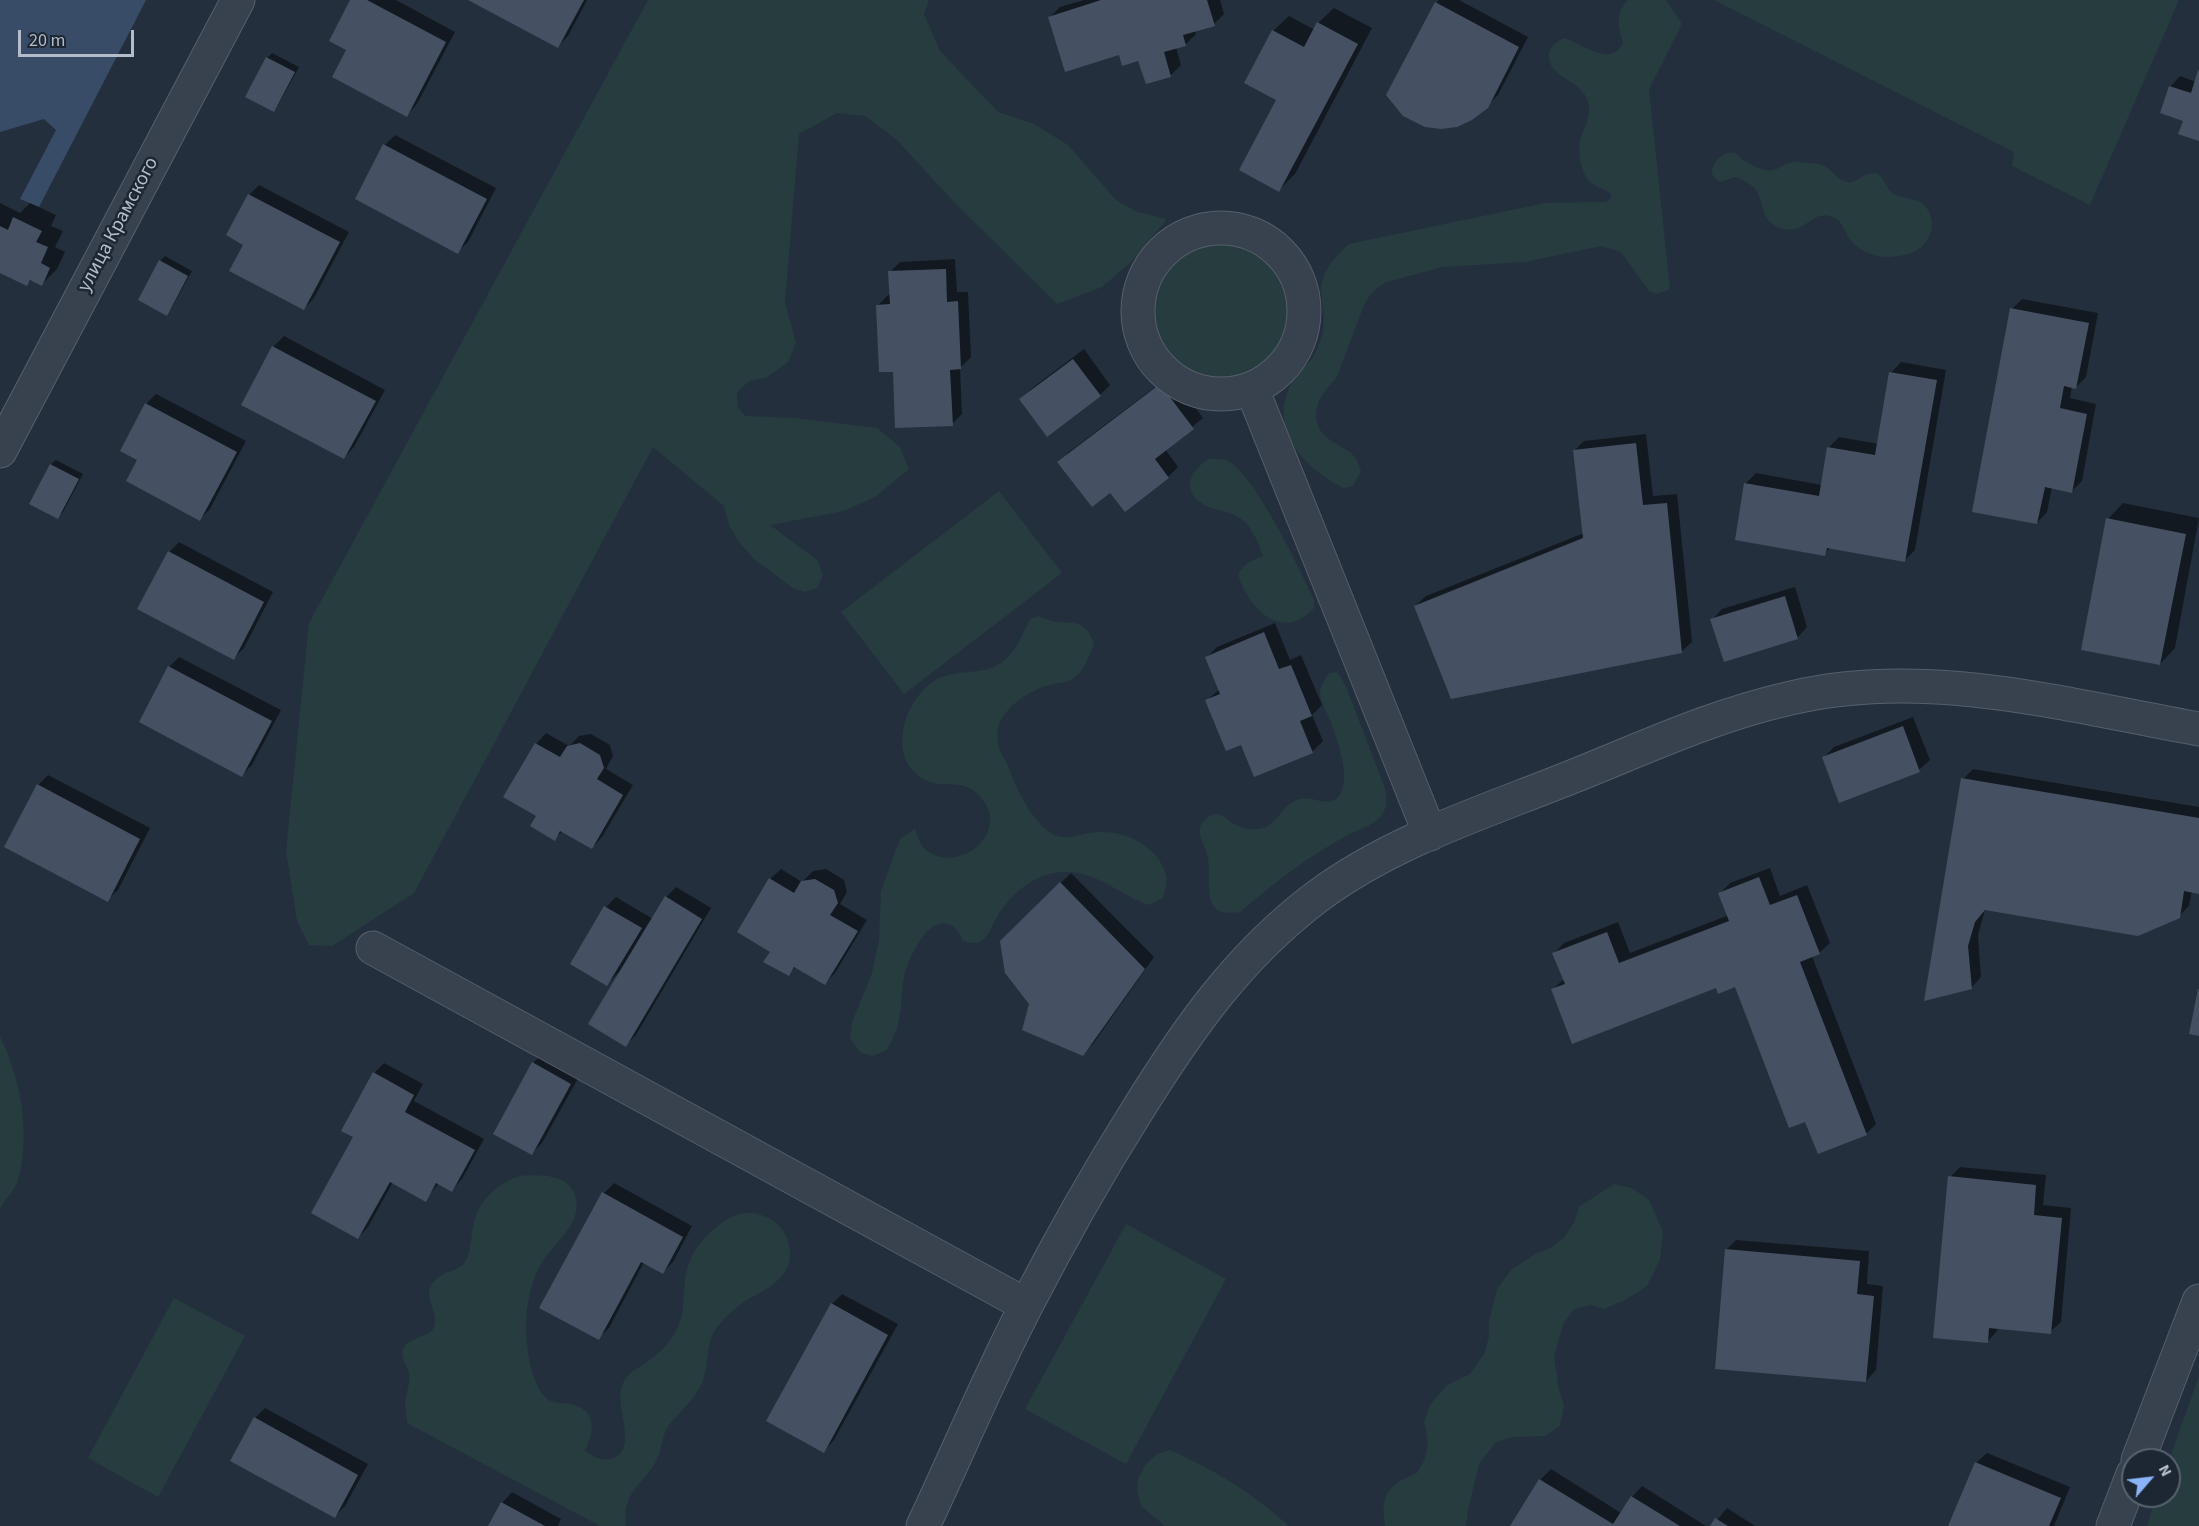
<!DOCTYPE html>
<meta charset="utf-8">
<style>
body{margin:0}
#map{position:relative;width:2199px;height:1526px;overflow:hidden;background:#242f3e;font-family:"Source Sans 3",sans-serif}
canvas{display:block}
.north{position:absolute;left:2121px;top:1448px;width:60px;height:60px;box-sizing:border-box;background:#1d2633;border:2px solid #59626f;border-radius:50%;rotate:62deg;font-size:16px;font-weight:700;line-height:24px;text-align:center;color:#b4bcc9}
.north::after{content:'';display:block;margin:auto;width:21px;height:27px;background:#8ab4f8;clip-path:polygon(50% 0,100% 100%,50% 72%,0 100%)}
.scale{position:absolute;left:18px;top:30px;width:116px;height:27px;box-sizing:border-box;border:3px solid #b4bcc9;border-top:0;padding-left:8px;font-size:18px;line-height:21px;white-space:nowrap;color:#b4bcc9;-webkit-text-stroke:4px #1d2633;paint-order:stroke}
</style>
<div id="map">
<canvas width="2199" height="1526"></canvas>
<div class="north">N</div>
<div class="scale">20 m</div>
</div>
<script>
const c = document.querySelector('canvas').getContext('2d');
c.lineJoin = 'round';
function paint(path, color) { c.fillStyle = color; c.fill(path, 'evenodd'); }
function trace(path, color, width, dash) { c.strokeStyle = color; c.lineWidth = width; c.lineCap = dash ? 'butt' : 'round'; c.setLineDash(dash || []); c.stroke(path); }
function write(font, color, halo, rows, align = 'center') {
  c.font = font + ' "Source Sans 3",sans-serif'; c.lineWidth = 5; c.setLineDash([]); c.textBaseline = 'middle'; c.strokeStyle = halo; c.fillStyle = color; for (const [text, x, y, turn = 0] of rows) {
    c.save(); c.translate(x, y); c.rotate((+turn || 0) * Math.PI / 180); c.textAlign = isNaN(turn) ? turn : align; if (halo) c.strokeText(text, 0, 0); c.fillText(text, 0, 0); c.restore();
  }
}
paint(new Path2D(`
 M648,0H929L924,14L940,51L998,112L1034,124L1068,145L1116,200L1137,212L1167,219L1132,261L1102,287L1057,304L953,201L897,140L865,116L837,113L799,134L785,302L796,343L788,362L766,378L749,381L737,393L738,407L745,416L794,418L877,428L900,447L909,469L875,497L844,511L770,525L817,560L823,575L817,588L805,592L793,588L754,559L738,541L729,525L724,506L653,447L414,893L332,946L309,945L297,921L286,851L309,623Z
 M1628,0H1666L1682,24L1649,89L1670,289L1657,294L1650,292L1621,252L1601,246L1525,262L1443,267L1386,282C1376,288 1370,294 1364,305L1336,379C1318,395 1305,421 1329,439C1336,445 1346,448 1353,455C1357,458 1359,466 1361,471L1353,486L1344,488C1307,471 1268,430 1290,386C1295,375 1306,367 1313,357C1317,351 1319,343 1322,336C1326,320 1322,305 1321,290C1321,271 1337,255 1349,244L1545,203L1606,202L1610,199L1611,194C1605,189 1596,187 1590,182C1581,174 1578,154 1580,142C1582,129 1593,116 1588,102C1582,79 1547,79 1549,54C1550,45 1557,42 1564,38C1583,44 1611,68 1623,43C1618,26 1615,14 1628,0Z
 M1714,0H2179L2090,205L2012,166L2014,152Z
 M1726,153C1729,153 1732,152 1735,153C1735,153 1741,158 1741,159C1749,164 1757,168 1766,170C1777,173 1784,162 1795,162C1805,163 1818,162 1826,167C1833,171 1837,179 1844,181C1856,186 1862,173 1873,173C1885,174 1885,189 1894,194C1904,200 1915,197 1924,205C1936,217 1934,238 1920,248C1912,255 1896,257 1885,257C1871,256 1854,248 1847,235C1843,227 1841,219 1830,216C1811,210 1802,240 1776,226C1752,212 1774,190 1735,177L1721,182C1704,174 1714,160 1726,153Z
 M1154 311a67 67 0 1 1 134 0a67 67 0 1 1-134 0Z
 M1208,459C1213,459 1221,459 1226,460C1252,469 1302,573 1314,600V608C1282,643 1249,609 1238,575C1244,563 1251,561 1263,556C1259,545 1254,532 1246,523C1232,509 1217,513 1203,504C1180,490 1191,471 1208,459Z
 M999,491L1062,573L904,694L841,612Z
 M1039,616C1066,631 1081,610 1094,643C1090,654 1084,671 1074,678C1065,684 1053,683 1043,687C1021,696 992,715 998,743C999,750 1004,758 1007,764C1015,784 1023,804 1037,820C1043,828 1053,837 1063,837C1072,838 1082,834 1090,833C1116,829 1139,837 1156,856C1168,871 1169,882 1163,898L1149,905C1119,895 1099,872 1065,872C1035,872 1010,894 996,919C992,926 988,937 981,941C974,944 970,943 963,941C958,930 953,921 939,924C923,927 907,962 904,977C901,993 902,1009 898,1024C896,1033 891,1042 887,1050L873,1056L861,1053L850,1039L852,1022L872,973L879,940L881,891L900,839L915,829C918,837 920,844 925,849C948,870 989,850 990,821C991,808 981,794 969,788C955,781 941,788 925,780C887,760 902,705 931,683C951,668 974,676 996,666C1010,659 1018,645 1024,631C1026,628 1028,622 1031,619C1033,618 1036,617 1039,616Z
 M1337,672L1345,684L1385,788C1386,796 1388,804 1384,811C1378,824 1362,828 1350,834C1310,855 1274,883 1240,912C1199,919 1212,884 1208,859C1206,844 1191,830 1207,818C1219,808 1225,819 1234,824C1239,827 1247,829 1252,829C1277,832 1279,805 1299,799C1313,795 1330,810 1340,794C1352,776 1335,734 1328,715C1325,709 1321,701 1320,694C1320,686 1325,679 1329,673Z
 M0,1037C21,1078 30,1132 19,1177C17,1187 6,1199 0,1208Z
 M548,1176C562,1179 571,1183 575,1196C585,1225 548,1246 538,1270C532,1281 529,1297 527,1310C524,1332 528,1380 545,1397C551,1404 561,1402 570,1404C597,1409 595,1431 585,1450C592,1456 600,1461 610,1459C641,1451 614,1409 622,1386C626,1373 637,1369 647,1362C658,1354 668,1345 675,1333C685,1317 683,1298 685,1280C688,1255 703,1236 723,1222C734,1214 748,1210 761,1215C773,1219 782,1226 787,1238C800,1276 769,1287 744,1302C733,1309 723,1320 715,1330C706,1344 709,1367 702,1383C694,1400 681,1411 669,1425C662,1435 662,1448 657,1459C644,1486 622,1489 626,1526H600L407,1423C407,1417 405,1411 405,1405C405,1395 411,1383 409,1373C407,1364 399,1357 404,1347C412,1335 433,1339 435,1323C437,1309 423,1298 432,1284C442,1269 458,1273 465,1262C471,1252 471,1237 473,1226C478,1203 494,1185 517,1177C526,1174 539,1176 548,1176Z
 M1614,1184L1632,1188L1649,1200L1663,1232L1660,1259L1647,1286L1625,1300L1604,1309L1590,1305L1574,1309L1563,1324L1554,1357L1559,1390L1564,1405L1560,1426L1545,1436L1514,1437L1496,1442L1479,1464L1468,1510L1466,1526H1385C1380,1494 1388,1485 1417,1473L1425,1459L1428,1443L1424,1421L1430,1405L1447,1385L1470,1374L1484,1354L1489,1337V1322L1497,1289L1511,1270L1535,1254L1549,1249L1564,1238L1574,1222L1579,1207Z
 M1126,1224L1226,1279L1126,1464L1025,1409Z
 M174,1298L245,1336L158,1497L88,1458Z
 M2199,1376V1526H2147L2156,1496H2169V1460Z
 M1170,1450C1218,1472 1250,1491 1289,1526H1165L1142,1507L1137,1492L1138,1479L1145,1465L1157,1454Z`), '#263c3f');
paint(new Path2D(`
 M0,0H146L39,207L20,199L56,130L44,119L0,132Z`), '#394c67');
paint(new Path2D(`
 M352,0H396L455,32L417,104L407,115L348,50Z
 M471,0H587L568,36L558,46Z
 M1084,0H1220L1224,14L1214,24L1195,30L1196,34L1186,44L1176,47L1181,65L1171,75L1147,83L1139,59L1120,53L1049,18L1060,7Z
 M1439,0H1459L1528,37L1498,95L1487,106L1436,3Z
 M1334,8L1372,28L1295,174L1279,190L1278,100L1273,31L1289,16L1315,30L1318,23Z
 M272,53L299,67L278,105L274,110L247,96L267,58Z
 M2199,73V139L2185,120L2170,87L2180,76L2196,82Z
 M395,135L496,188L468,242L457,252L385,145Z
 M259,185L349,232L314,298L304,309L245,244L249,195Z
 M0,203L20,213L30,203L56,215L51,226L63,231L55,247L65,252L57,269L42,284L32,279L27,284L0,271Z
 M165,256L192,271L171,309L167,314L160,261Z
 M955,259L957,292H968L971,357L960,368L962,414L952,424L894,370L878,305L888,295H891L890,272L900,262Z
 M2022,299L2098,313L2086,377L2076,387L2072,386L2070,398L2096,404L2082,481L2072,491L2052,487L2047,512L2037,523L2012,309Z
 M284,336L385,390L354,447L344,458L243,404L273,347Z
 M1084,349L1110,385L1100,395L1021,400L1031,389Z
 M1901,362L1946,370L1915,550L1905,560L1831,547L1824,554L1745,484L1756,473L1822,485L1829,447L1839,437L1879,444L1891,373Z
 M1171,375L1203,418L1165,449L1178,467L1168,477L1110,491L1059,462L1069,452Z
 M156,394L246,441L210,509L200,519L139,459L146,404Z
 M1646,434L1653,496L1677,494L1692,642L1681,652L1415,606L1426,596L1584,533L1574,451L1584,441Z
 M56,460L83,474L63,512L58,517L31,503L51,464Z
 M2123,503L2199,518L2175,648L2160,664L2108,519Z
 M179,542L273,592L244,648L233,659L169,552Z
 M1795,587L1807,627L1797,638L1712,620L1722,609Z
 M1275,623L1290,660L1301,655L1322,705L1312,715L1323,741L1313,751L1255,775L1242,743L1207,700L1220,689L1207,657L1217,647Z
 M179,657L281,710L252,765L242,775L169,667Z
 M1913,717L1930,760L1919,770L1824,757L1834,747Z
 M546,733L569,746L579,736L591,734L610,745L613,756L606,769L633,785L602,837L592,848L563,831L554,839L538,816L505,796L536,744Z
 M1973,769L2199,807V892L2192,891L2189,906L2179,916L1985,910L1978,935L1981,977L1971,988L1926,999L1963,779Z
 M48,775L150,828L118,890L107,900L38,785Z
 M1770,868L1780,896L1807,885L1830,943L1819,953L1812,956L1876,1124L1866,1134L1806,1120L1736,985L1552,990L1564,979L1554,953L1564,943L1618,922L1630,953L1729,915L1720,893L1730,883Z
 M781,869L802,882L813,871L826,869L844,880L847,892L840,904L867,920L835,973L825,983L797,966L788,974L772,951L770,879Z
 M1071,873L1154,957L1093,1044L1082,1054L1031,1004L1001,941Z
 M676,887L711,908L636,1035L626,1045L620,971L607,984L606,907L616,897L653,919L666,897Z
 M544,1052L581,1073L542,1143L532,1153L495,1133L533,1063Z
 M384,1063L423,1084L414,1101L484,1139L462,1179L452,1190L439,1183L425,1200L393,1182L368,1227L358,1238L355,1136L374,1073Z
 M1960,1167L2046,1175L2043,1205L2071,1208L2061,1322L2050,1332L1998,1327L1997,1331L1987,1342L1950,1177Z
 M614,1183L692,1226L673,1262L663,1272L644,1262L609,1328L598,1338L604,1193Z
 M1736,1240L1869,1251L1867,1284L1883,1286L1876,1370L1866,1381L1726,1250Z
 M842,1294L898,1324L834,1440L824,1451L832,1304Z
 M265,1408L368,1464L345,1506L335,1516L255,1418Z
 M1987,1453L2070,1487L2054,1526H1950L1976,1463Z
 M1551,1469L1621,1513L1632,1497L1642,1486L1706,1526H1512L1541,1479Z
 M512,1492L561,1519L558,1526H489L502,1503Z
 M1727,1508L1755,1526H1712Z`), '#0007');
paint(new Path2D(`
 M350,0H367L446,42L407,117L332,77L346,50L329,41Z
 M468,0H584L558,48Z
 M1101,0H1207L1215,26L1183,35L1186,46L1164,52L1171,77L1146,84L1138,61L1122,66L1119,55L1065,72L1048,17Z
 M1435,2L1519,47L1488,108L1472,120L1457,127L1441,129L1425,127L1403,116L1386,95Z
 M1317,22L1358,44L1279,192L1239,170L1276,100L1244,83L1272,30L1304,47Z
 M266,57L295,72L274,112L245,97Z
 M2198,70H2199V141L2178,134L2183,121L2160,113L2169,86L2191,93Z
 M383,144L487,199L458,254L355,199Z
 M248,194L340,242L304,310L229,271L243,245L226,235Z
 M13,217L42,231L36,242L48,247L41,263L50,268L42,286L30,280L27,286L0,273V226L8,230Z
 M159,260L188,276L167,316L138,300Z
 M946,269L947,302L958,301L961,369L950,370L953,426L895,428L893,372H879L876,305L890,304L888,271Z
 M2010,308L2089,323L2076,389L2064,386L2060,408L2087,414L2072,493L2045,487L2037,524L1972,512Z
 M272,346L376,401L344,459L241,405Z
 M1073,359L1101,396L1047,437L1019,399Z
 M1889,372L1937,380L1905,562L1827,548L1825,556L1735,540L1744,483L1819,496L1827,447L1875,455Z
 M1160,384L1194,429L1155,459L1169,478L1125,512L1110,493L1092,507L1057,462Z
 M145,403L237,452L200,521L126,481L137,460L120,451Z
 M1636,443L1643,505L1667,503L1682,653L1451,699L1414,606L1583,538L1573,450Z
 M50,464L79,479L58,519L29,504Z
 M2106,518L2186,534L2160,665L2081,650Z
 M168,551L264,602L234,660L137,609Z
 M1785,596L1798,639L1724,662L1710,619Z
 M1264,632L1279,669L1291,665L1312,716L1300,721L1313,753L1254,777L1241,745L1226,751L1205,700L1220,694L1205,657Z
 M168,666L272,721L242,777L139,722Z
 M1903,726L1920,772L1839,803L1822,757Z
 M535,743L560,757L567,746L580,743L600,755L604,768L597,779L623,795L592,849L560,831L555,841L530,826L536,816L503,797Z
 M1961,778L2199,818V894L2184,891L2180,918L2138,936L1985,910L1975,922L1968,946L1972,989L1924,1001Z
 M37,784L140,839L108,902L4,847Z
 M1759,877L1770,905L1797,895L1820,954L1800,962L1867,1135L1818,1154L1805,1122L1789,1128L1735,987L1718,994L1716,988L1572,1044L1551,989L1565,984L1552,953L1607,932L1619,963L1729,921L1718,893Z
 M769,878L794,893L801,881L815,879L834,890L838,903L830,915L858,931L825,985L794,967L789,976L763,962L770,952L737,932Z
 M1060,882L1145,969L1083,1056L1022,1030L1029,1004L1005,973L1000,941Z
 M665,896L702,919L626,1047L588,1024Z
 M604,906L642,928L607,986L570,964Z
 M2198,989H2199V1036L2189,1034Z
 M532,1062L571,1084L532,1155L493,1134Z
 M373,1072L414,1095L405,1112L475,1150L452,1192L436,1183L426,1202L390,1182L358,1239L311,1213L353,1137L341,1131Z
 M1948,1176L2036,1185L2034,1215L2062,1218L2051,1334L1989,1328L1988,1343L1933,1338Z
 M602,1192L683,1237L663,1274L641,1262L599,1340L539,1308Z
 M1725,1249L1860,1261L1857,1294L1874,1296L1866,1382L1715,1369Z
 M831,1303L888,1335L824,1453L766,1421Z
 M254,1417L358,1475L335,1518L230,1461Z
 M1975,1462L2061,1498L2049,1526H1948Z
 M1539,1479L1613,1524L1631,1496L1680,1526H1510Z
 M501,1502L545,1526H488Z
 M1715,1518L1728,1526H1710Z`), '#455162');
const minor = new Path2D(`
 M1138 311a83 83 0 1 1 166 0a83 83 0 1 1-166 0Z
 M1252,389L1430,834
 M0,451L238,0
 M373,948L1026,1305
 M2138,1460L2199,1301
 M923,1526C958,1452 989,1377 1027,1304C1060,1240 1096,1176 1135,1114C1187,1030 1238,956 1318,896C1392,841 1484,812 1569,778C1642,749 1714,715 1791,698C1926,666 2065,705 2199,729
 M2113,1526L2133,1474`);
trace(minor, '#565f6c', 35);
trace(minor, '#38414e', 33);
write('20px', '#b4bcc9', '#1d2633', [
 ["улица Крамского",119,225,-62]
]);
</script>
